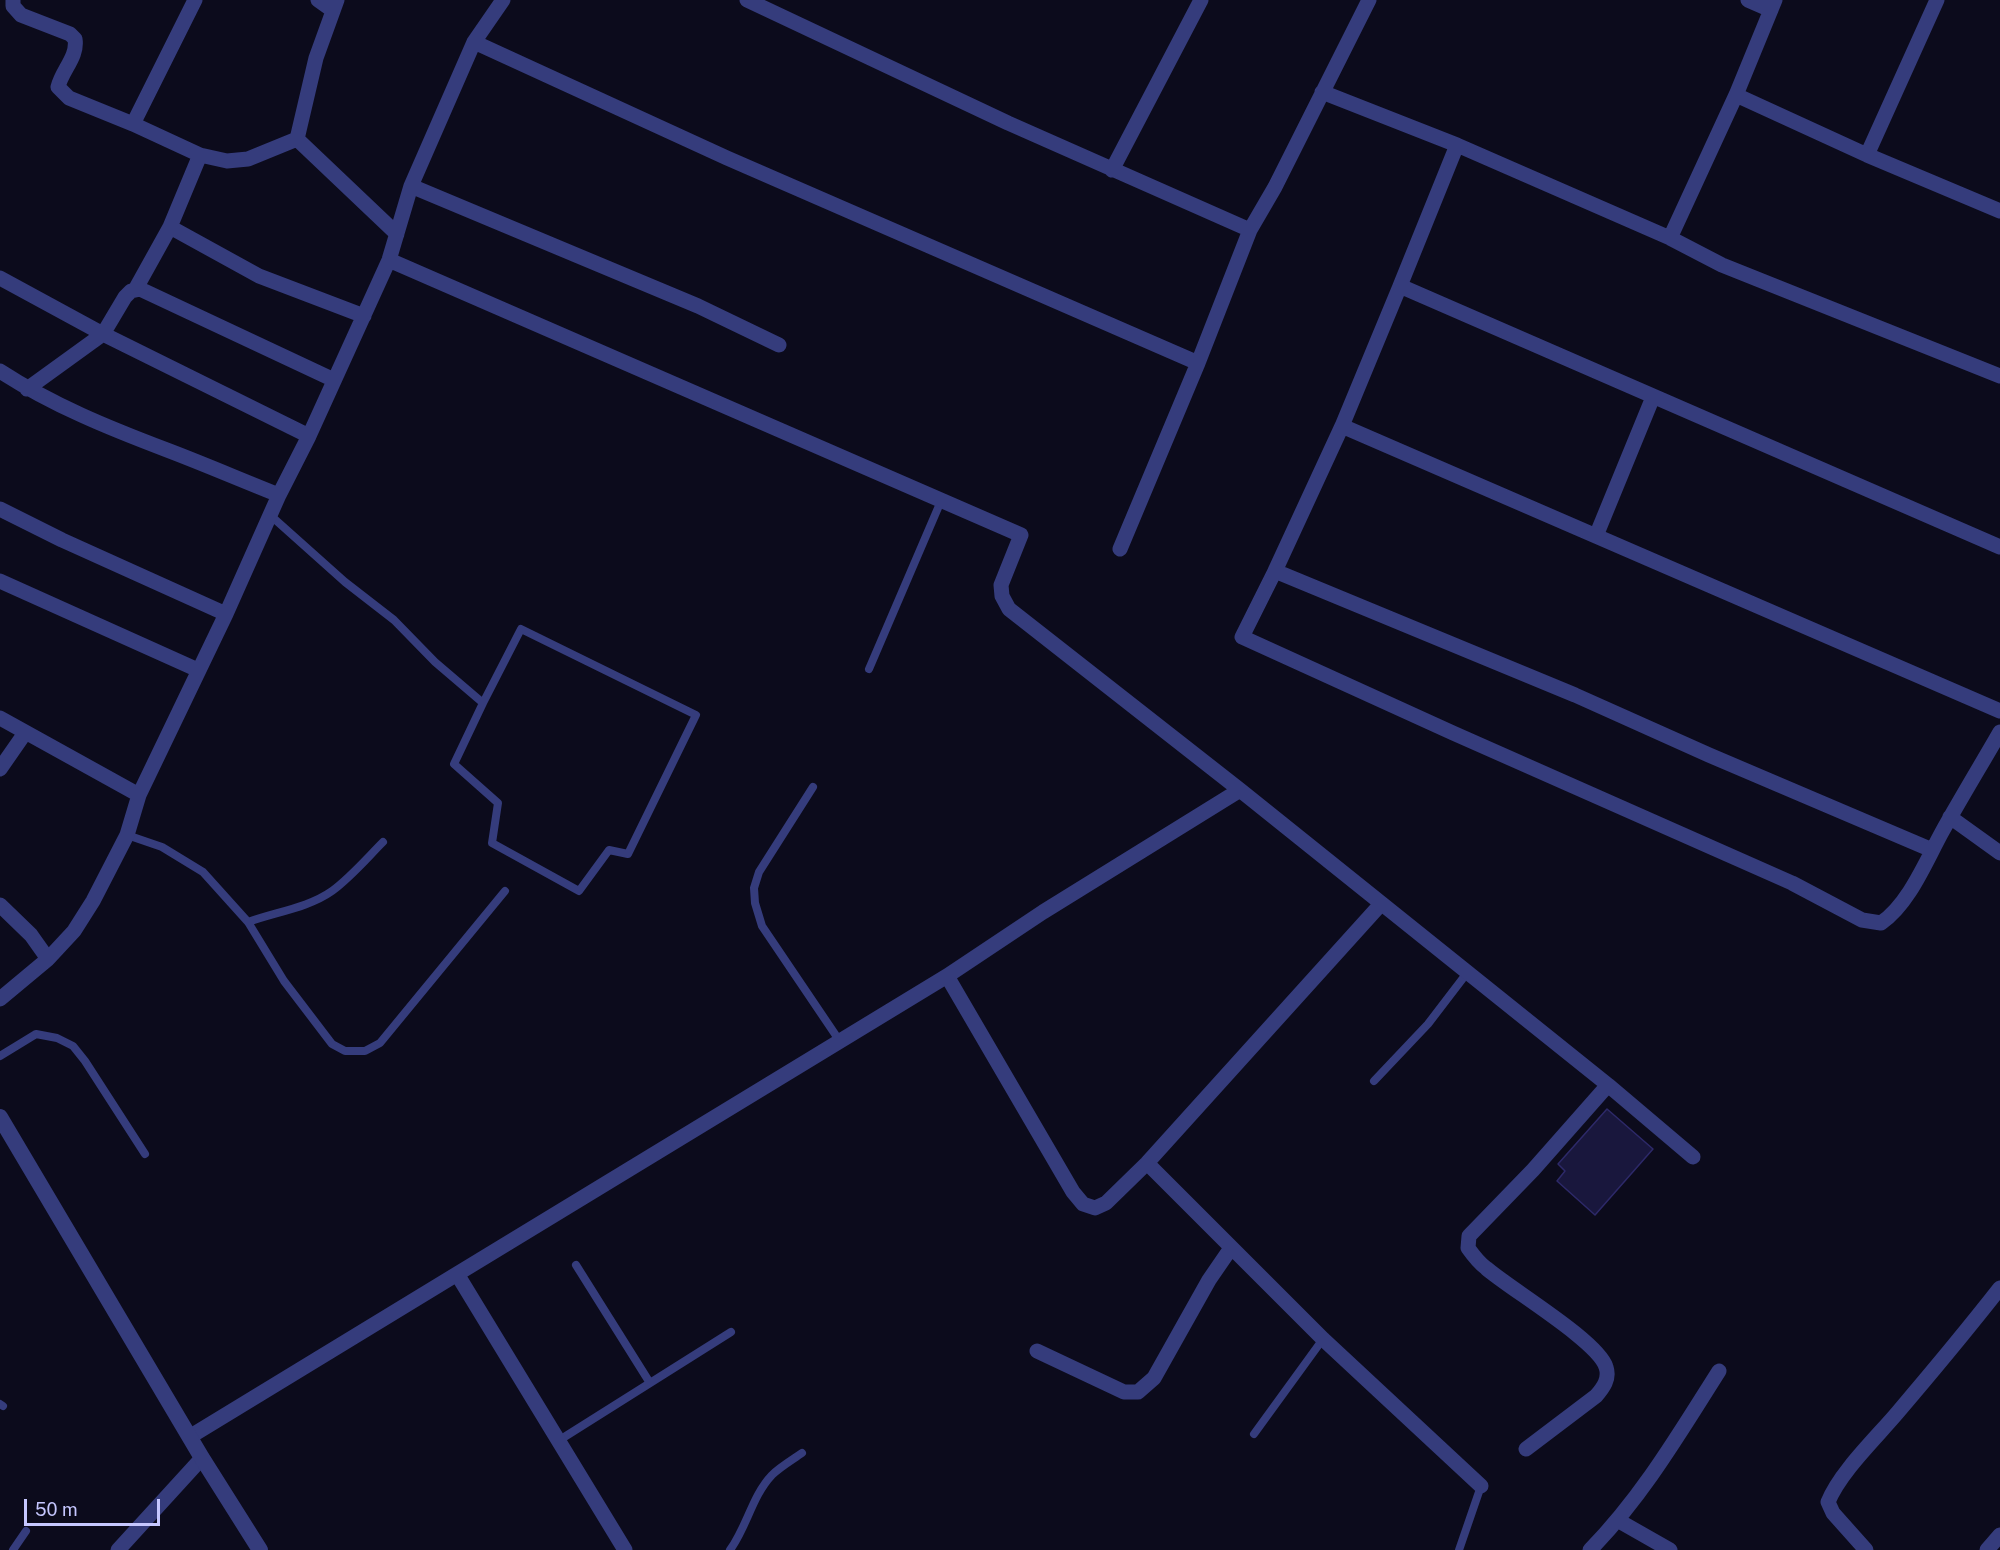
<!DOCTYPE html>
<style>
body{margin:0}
#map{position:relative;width:2000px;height:1550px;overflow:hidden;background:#0c0b1c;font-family:"Public Sans",sans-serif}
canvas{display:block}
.scale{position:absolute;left:24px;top:1499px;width:136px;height:27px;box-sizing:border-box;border:3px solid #c6c7ff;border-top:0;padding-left:8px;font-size:18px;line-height:21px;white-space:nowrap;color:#c6c7ff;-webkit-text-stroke:4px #0c0b1c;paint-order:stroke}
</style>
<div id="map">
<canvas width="2000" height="1550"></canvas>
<div class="scale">50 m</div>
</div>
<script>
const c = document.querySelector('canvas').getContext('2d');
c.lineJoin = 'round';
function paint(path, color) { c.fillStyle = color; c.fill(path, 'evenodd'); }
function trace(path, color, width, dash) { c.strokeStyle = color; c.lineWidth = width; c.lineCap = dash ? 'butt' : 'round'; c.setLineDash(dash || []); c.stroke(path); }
const building = new Path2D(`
 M1607,1109L1653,1149L1595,1215L1557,1181L1565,1171L1558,1164Z`);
paint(building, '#19173d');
trace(building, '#2d2969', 1.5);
trace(new Path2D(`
 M270,515L345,582L394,620L435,662L483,703L454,764L498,803L492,843L579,891L609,850L628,854L696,715L521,629L483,703
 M869,669L941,501
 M813,787L759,872L754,888L755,903L762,926L839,1040
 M127,835L162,847L203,872L248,922L284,981L332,1044L345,1051H365L380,1043L505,891
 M248,922C275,912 308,908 332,891C351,877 367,858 383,842
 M0,1056L36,1034L57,1038L73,1046L85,1061L145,1154
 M1374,1081L1428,1024L1467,973
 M576,1265L650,1383
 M0,1404L3,1406
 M1254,1434L1323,1339
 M558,1441L731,1332
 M13,1550L26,1531
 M730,1550C747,1527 752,1496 772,1475C780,1467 792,1460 802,1453
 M1459,1550L1481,1486`), '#353c7c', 8);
trace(new Path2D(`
 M13,0V6L21,15L70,34L75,39C78,57 62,70 58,87L69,98L133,124L200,155L227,161L248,159L297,139
 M318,0L332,10
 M337,0L316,58L297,139L397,234
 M747,0L1008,123L1250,230
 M1748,0L1771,10
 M474,42L727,158L1198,363
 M1322,92L1457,145L1670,238L1722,265L2000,376
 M1736,95L1867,155L2000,211
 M133,124L195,0
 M1867,155L1937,0
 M1112,170L1201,0
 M411,186L698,306L779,345
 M170,227L259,276L364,316
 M1670,238L1736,95L1775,0
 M389,260L1021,535L1001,585L1002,596L1009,609L1240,790L1608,1085L1693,1157
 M0,278L103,334L309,436
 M1400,286L1457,145
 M135,290L170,227L200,155
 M0,371C52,405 109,428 167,450C204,464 241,480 279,495
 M27,389L103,334L125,297L131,291L140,289L334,380
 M1342,426L2000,711
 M0,509L62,540L226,614
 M1596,536L1653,397
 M1120,549L1198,363L1250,230L1275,187L1369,0
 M1275,571L1342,426L1400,286L2000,547
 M0,581L198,670
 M0,718L139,795
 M0,769L25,733
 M1950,817L2000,853
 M1932,850L1709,755L1575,695L1275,571L1242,637L1453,733L1792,883L1862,920L1881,923C1909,904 1926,861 1942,832C1961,798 1981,765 2000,732
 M0,905L31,935L48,959
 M947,976L1073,1192L1083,1204L1095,1208L1106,1203L1147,1163L1381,904
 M0,999L48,959L74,931L93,901L127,835L139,795L226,614L279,495L309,436L389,260L411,186L474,42L503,0
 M1147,1163L1323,1339L1481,1486
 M457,1274L947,976L1043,912L1240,790
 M1037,1351L1124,1392H1138L1154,1378L1209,1280L1231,1248
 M191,1436L457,1274L625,1550
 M1526,1449L1596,1396C1603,1388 1610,1379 1606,1367C1598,1341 1510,1289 1486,1268C1479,1263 1473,1255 1468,1248L1469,1236L1533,1170L1608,1085
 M1619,1521L1670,1550
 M118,1550L202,1458
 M1590,1550C1642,1497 1679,1434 1719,1371
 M1866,1550L1833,1513L1828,1502C1840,1472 1877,1437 1898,1412C1933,1371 1967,1330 2000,1288
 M1987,1550L2000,1535`), '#353c7c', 15);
trace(new Path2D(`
 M0,1117L202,1458L260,1550`), '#353c7c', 16);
</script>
